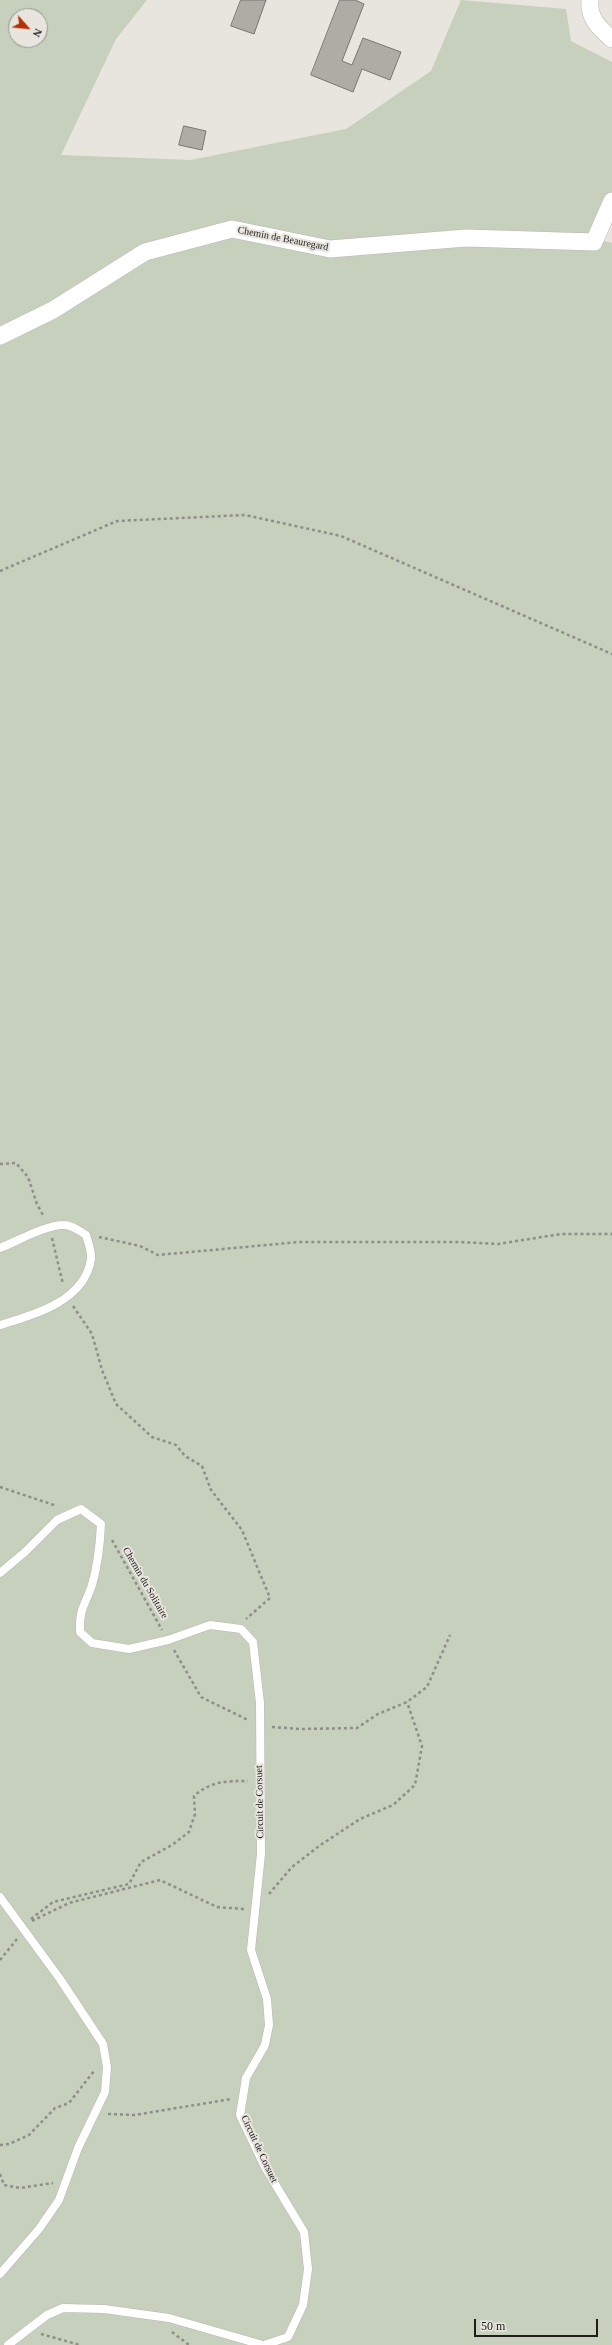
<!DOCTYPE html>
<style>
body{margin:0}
#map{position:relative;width:612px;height:2345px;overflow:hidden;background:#e8e4de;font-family:"Times New Roman",serif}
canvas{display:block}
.north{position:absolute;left:8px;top:8px;width:40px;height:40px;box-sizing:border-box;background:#e8e4de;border:1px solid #979490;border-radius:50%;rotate:117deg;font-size:11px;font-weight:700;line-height:16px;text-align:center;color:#1e1d1b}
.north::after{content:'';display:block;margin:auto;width:14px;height:18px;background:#b82e03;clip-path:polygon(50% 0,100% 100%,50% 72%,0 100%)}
.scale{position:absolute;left:474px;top:2319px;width:124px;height:18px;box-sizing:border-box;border:2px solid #1e1d1b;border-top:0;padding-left:5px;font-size:12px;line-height:14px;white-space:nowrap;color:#1e1d1b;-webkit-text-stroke:3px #e8e4de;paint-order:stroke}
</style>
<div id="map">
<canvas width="612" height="2345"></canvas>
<div class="north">N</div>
<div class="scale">50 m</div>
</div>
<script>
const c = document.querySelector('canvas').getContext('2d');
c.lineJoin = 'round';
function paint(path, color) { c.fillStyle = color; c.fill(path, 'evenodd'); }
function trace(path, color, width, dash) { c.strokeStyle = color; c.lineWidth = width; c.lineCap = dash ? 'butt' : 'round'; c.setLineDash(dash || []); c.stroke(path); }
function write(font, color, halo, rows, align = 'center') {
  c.font = font + ' "Times New Roman",serif'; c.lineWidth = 4; c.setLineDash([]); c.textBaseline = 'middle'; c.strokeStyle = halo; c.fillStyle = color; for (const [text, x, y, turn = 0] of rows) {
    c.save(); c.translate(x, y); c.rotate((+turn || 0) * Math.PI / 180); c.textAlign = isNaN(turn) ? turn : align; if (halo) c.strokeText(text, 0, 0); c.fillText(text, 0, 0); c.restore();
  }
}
paint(new Path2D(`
 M0,0H147L116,39L61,155L191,160L346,129L431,71L461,0L566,9L571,41L612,62V222L603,241L612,243V2345H0ZM16,16H40V40H16Z`), '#c6d0bc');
const building = new Path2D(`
 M241,0H266L254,34L231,26Z
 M340,0H355L364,4L342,61L352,65L363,38L401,52L390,80L362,69L353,92L311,75Z
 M184,126L206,131L202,150L179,145Z`);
paint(building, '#afaca6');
trace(building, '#797570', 1);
const service = new Path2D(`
 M0,1248C18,1241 45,1225 64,1225C72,1225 80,1231 86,1235C88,1242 92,1252 91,1259C85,1301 34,1315 0,1325
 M0,1573L25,1552L57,1520L81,1509L101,1524C100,1545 98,1564 92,1585C85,1606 79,1608 80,1632L92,1643L129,1649L168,1640L210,1625L241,1629L253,1642L260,1703L261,1854L251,1950L267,1999L269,2025L265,2045L246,2078L240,2115L266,2169L304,2232L308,2269L303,2305L288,2337L264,2345
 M0,1897L60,1979L103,2044L107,2067L105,2092L78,2148L59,2200L39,2229L0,2274
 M8,2345L47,2315L63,2308L104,2309L169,2318L263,2345`);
const minor = new Path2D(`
 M590,0C588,18 599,28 612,39
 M0,336L53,310L145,252L232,229L330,249L466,238L594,242L612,201`);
trace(service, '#bbb8b2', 9);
trace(minor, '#bbb8b2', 18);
trace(new Path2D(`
 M0,571L117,521L245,515L341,536L612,654
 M0,1164L16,1163L28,1177L37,1204L44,1217
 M99,1237L140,1246L158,1255L299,1242H460L498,1244L561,1234H612
 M52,1238L63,1284
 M73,1306L92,1334L102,1370L116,1404L152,1437L176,1445L185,1456L202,1466L211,1490L242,1530L270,1598L246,1619
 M0,1487L57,1506
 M112,1540L162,1630
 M174,1650L201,1697L248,1720
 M272,1727L300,1729L357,1728L378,1714L407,1702L427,1687L450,1635
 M269,1894L292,1867L319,1846L360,1819L393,1805L415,1785L422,1746L407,1702
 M31,1919L53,1902L129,1884L141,1862L172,1845L189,1832L195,1814L194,1796C211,1781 226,1781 248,1781
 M32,1921L69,1903L160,1880L217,1907L244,1909
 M0,1960L17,1939
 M108,2114L135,2115L231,2099
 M0,2145L9,2144L29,2135L55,2108L69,2103L94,2071
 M0,2174L4,2185L20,2188L53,2183
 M172,2332L189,2345
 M41,2334L80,2345`), '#8f8d89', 2.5, [3, 3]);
trace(service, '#fff', 8);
trace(minor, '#fff', 17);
write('10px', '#1e1d1b', '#e8e4de', [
 ["Chemin de Beauregard",283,239,11],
 ["Chemin du Solitaire",145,1583,60],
 ["Circuit de Corsuet",260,1802,-91],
 ["Circuit de Corsuet",259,2149,65]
]);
</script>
